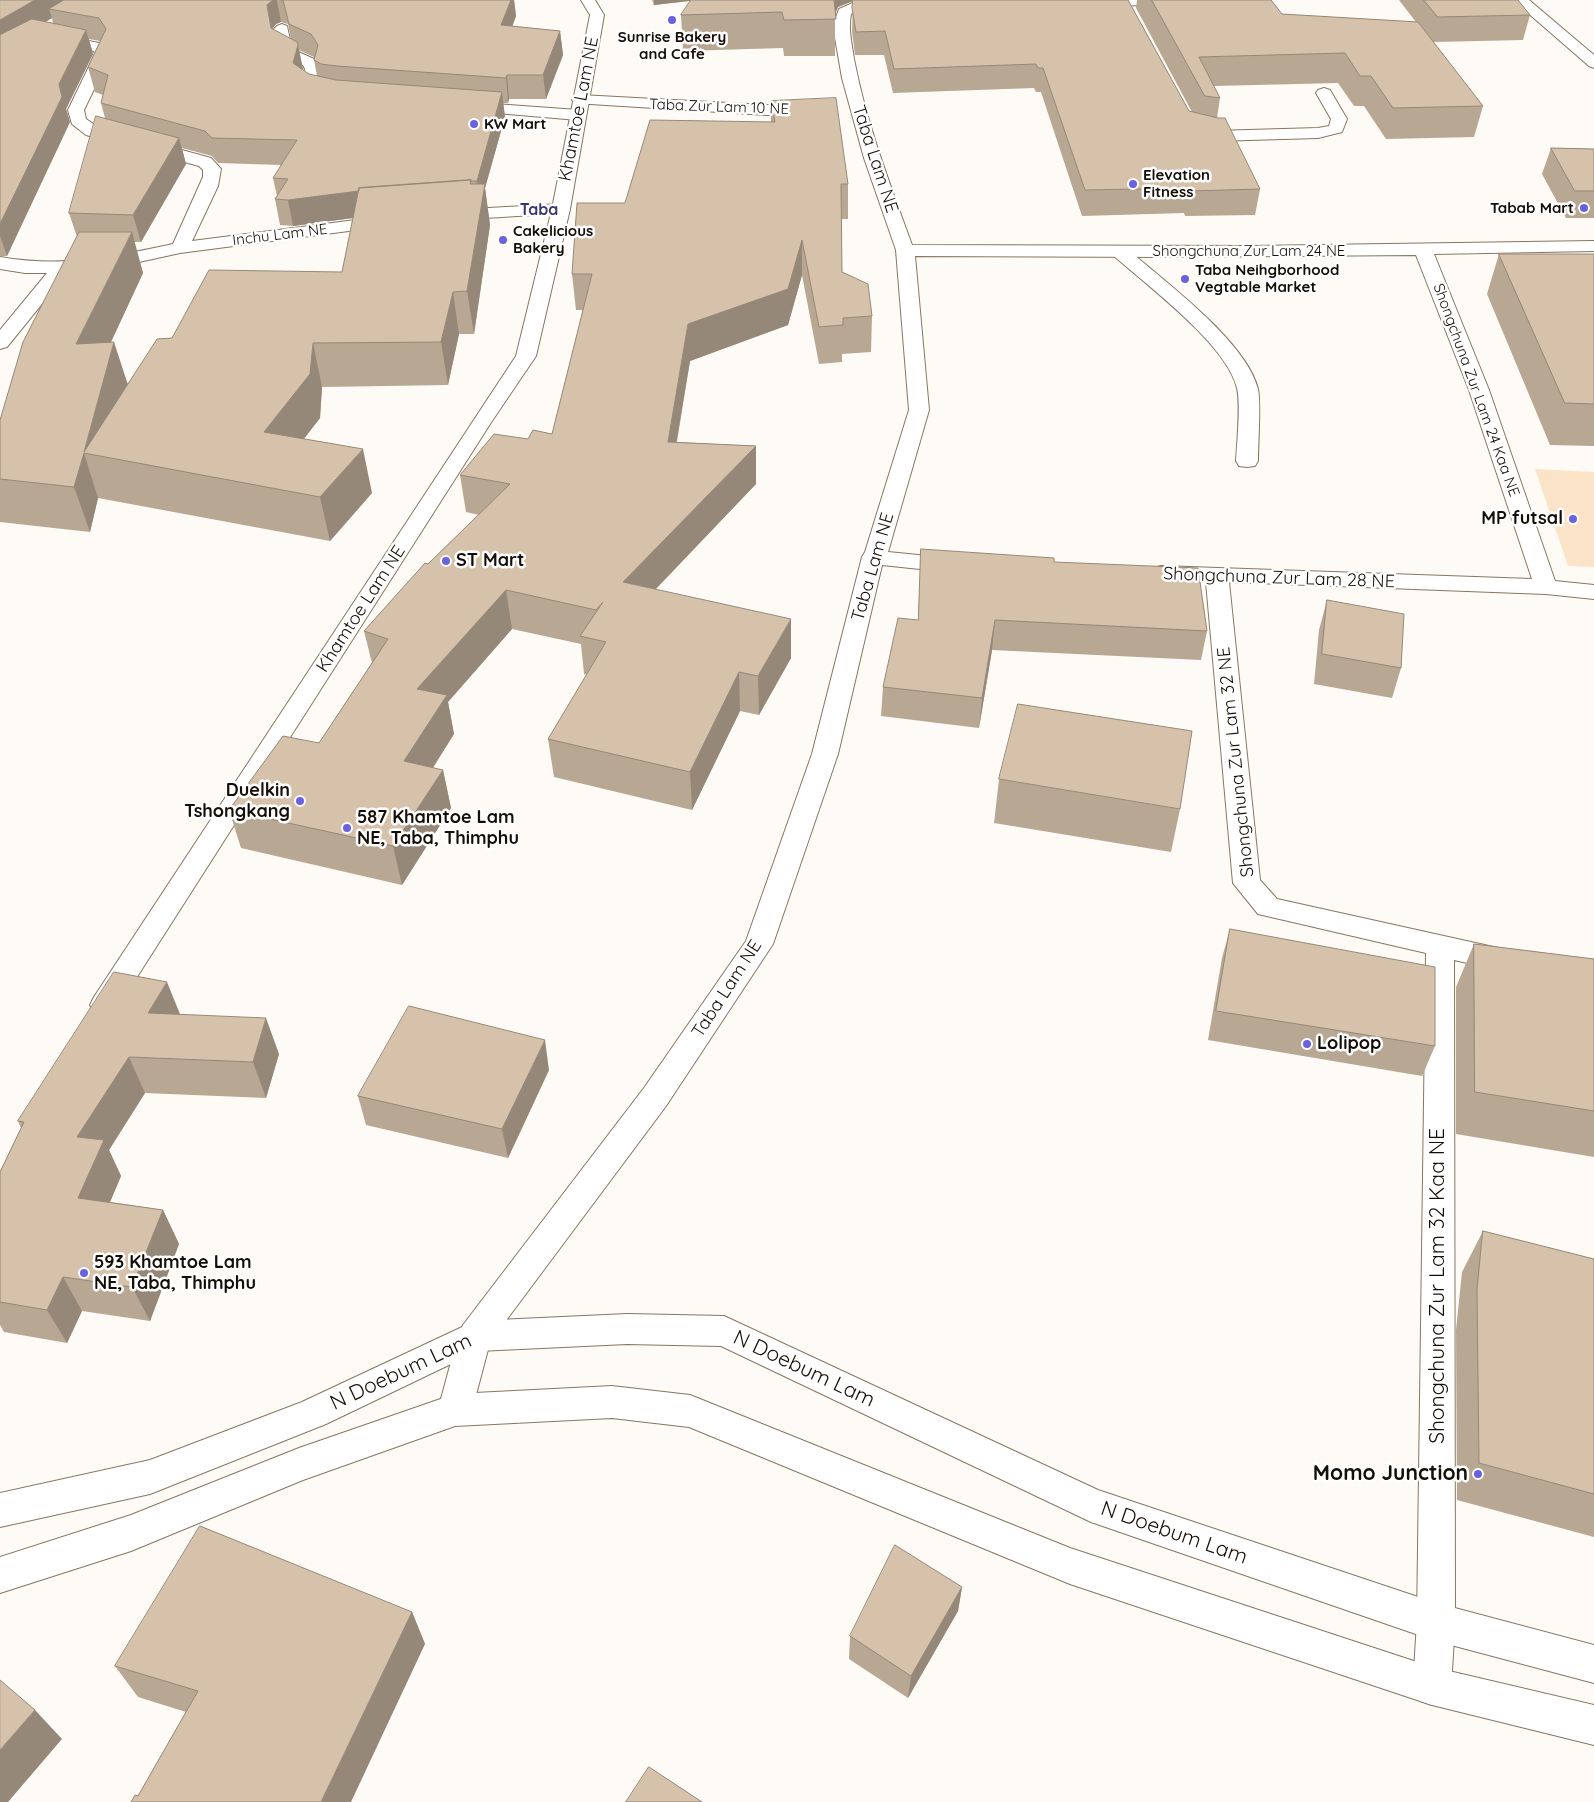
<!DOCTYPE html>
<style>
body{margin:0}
canvas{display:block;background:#fefaf5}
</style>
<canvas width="1594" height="1802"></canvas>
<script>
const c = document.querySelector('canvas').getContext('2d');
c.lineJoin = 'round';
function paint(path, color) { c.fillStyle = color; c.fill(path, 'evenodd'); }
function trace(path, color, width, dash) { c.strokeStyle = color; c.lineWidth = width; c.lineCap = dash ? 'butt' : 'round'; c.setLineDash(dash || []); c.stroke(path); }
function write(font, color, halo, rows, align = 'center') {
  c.font = font + ' Quicksand,sans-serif'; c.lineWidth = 5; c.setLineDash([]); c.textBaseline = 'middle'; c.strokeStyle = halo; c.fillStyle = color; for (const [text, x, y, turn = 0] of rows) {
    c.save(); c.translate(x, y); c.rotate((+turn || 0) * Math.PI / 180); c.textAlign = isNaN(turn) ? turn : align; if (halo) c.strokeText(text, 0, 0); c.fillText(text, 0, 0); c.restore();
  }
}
paint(new Path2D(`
 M1535,469L1594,472V567L1568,566Z`), '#fae3c7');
const service = new Path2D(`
 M1120,247L1126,248C1164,281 1246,341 1258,389C1261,404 1258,443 1258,461L1255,466L1247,467L1239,466L1236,461C1237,443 1241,404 1237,388C1227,345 1148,286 1114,256L1111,252L1114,248Z`);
const minor = new Path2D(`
 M875,0H890L895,4L893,7C878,11 865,7 851,14C848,30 852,44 854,59C866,123 890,184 912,245L1250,246L1594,241V251L1434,254L1489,390L1555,581L1594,585V599L1546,594L1229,582L1260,880L1277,899L1507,950L1517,953L1521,961L1517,969L1507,972L1454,960L1455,1622L1451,1686L1446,1700L1432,1705L1418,1700L1413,1686L1417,1622L1426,953L1258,914L1233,883L1206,582L1153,578L1150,573L1153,568L1161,566L1532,579L1469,390L1416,255L1163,257L915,256L929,410L888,552L958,559L966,561L969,566L966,571L958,573L882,565L838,754L773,944L666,1106L490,1342L472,1410L467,1421L455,1426L443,1421L438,1410L458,1336L463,1325L644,1088L746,941L812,754L862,557L865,552L909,410L896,250L864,158L842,78L833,26L839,9L857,1Z
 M1085,0H1232L1230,3L1225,4L1091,6L1086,5L1084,2Z
 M1513,0H1529L1594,55V68L1589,66Z
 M282,24L287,26L292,49L314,59L321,69L316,85L325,90L336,93L338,96L336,99C324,102 307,97 300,87L305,69L303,65L280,54L277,51L274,29L277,26Z
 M55,35L105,44L111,54L84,110L86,119L98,127L211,158L221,169L218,186L192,241L387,216L393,217L396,221L393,225L387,226L180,253L98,271L67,273L7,347L0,349V330L47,273H25L0,269V257C63,268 111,257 173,244L203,177V170L199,166L86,135L72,124L68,110L95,54L94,51L50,43L47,40L50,37Z
 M1324,88L1330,90L1347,119L1342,132L1318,138L1214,141L1191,136L1189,132L1191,128L1197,127L1214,131L1318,128L1329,126L1331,119L1316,93L1318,90Z
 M580,95L767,105H808L814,107L816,110L814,113L808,115H767L574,103L572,100L574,97Z
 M467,102L578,110L584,112L586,115L584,118L578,120L461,110L459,107L461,104Z
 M561,204L567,205L570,209L567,213L452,220L446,219L443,215L446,211L452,210Z`);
const secondary = new Path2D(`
 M581,0H595L604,15L570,209L536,356L492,421L114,1013L104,1016L94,1013L90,1005L94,997L516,356L552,209L590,15Z
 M627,1314L724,1316L1098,1490L1436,1603L1594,1645V1683L1436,1641L1091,1522L721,1346L627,1344L478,1351L326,1424L150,1494L0,1527V1493L150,1460L302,1402L475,1321Z
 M612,1386L690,1395L1070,1548L1432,1667L1594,1705V1745L1432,1705L1070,1584L689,1427L612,1418L455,1426L303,1480L131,1551L0,1593V1557L131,1515L299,1448L455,1394Z`);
trace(service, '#887660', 2);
trace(minor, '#887660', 2);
trace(secondary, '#887660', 2);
paint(service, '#fff');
paint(minor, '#fff');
paint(secondary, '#fff');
paint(new Path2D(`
 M0,0H514L516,16L512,26L560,31L563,55L546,99H509L508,103H503L505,117L485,188L490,225L474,334H459L448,385L322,387L320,418L304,439L372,493L330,541L98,498L90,532L0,522V420L77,237L69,213L105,118L101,103L103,95L95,92L88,67L100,41L89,39L93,54L66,109L70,122L7,256H0ZM52,18L53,23L46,22ZM281,22L288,24L291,39L272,29L276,24ZM299,50L314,57V60L317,76L309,74L303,70ZM182,148L212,156L218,163L281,165L273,178L277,196L275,199L280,225L293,226L353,218L342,272L172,338L127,384L111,342L143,273L134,242H141L186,164Z
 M652,0H1128L1189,111L1192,112L1136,8L1137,0H1271L1282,14L1416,22L1399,0H1518L1530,15L1523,40L1433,42L1483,106L1474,137L1386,139L1364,106H1354L1338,83L1214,86L1220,98L1217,118L1260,189L1255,215L1185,216L1184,213L1082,216L1041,92H1036L1034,88L893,93L884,55H855L852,31L853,1L838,7L835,14V56H784L783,48L683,51L681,15L691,1L654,5Z
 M771,101L848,184V219H841L842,272L872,316L871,352L842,354V362L819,364L802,275L788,325L690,361L677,442L756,446V484L656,589L791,658L759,715L740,711L692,810L554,777L548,739L587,675L584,674L581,644L512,629L448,702L454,734L433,768L443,770L451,808L402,885L241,848L229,810L319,743L372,663L364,631L428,564L479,515L466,512L460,475L528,439L552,434L583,310H576L572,274L625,203L771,122Z
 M1551,148L1594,149V218H1566L1542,174Z
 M1499,254H1594V446L1550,445L1487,294Z
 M921,549L1054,562L1207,631L1201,660L992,650L979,728L881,716L883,687L918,620Z
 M1327,600L1401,668L1392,698L1314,684L1319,630Z
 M999,779L1180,809L1171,852L994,823Z
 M1230,929L1435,1046L1422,1076L1208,1040L1222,958Z
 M1474,944L1594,959V1157L1456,1134V987Z
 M180,1014L279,1054L266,1098L145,1093L109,1150L121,1176L110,1202L163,1210L179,1244L150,1321L82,1311L67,1343L4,1332L0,1325V1172L21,1128L18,1121Z
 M549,1070L508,1158L366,1125L358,1096Z
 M1483,1231L1594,1259V1537L1457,1500L1456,1330L1462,1272Z
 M962,1587L958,1611L908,1698L849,1659L850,1636Z
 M412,1612L425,1644L138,1796L186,1712L138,1697L115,1666Z`), '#b8a793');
paint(new Path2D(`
 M35,0H84L49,9L52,18L28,31L0,49V20Z
 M271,0H277L281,22L276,24L272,29L271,28L267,5Z
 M511,0H514L516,16L504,50L501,25Z
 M654,0H696L654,5Z
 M833,0H855L838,7L834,17Z
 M86,30L93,54L66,109L70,122L7,256L0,236V224L59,84Z
 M560,31L563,55L546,99L543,75Z
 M298,45L303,69L298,88L293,63Z
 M507,75L509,99L508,103L506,78Z
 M502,92L505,117L485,188L490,225L474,334L467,291L480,207L477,181Z
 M179,138L186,164L141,242L133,215Z
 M402,185L406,211L293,226L288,200Z
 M132,232L143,273L90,387L76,344Z
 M802,240V275L788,325L690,361L670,479L668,442L688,324Z
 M453,292L459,334L448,385L441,342Z
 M114,342L128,385L84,452Z
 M313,343L322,387L320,418L275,476L264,432Z
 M756,446V484L626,620L623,582Z
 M363,449L372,493L330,541L320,497Z
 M84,453L98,498L90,532L74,487Z
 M506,590L512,629L448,702L454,734L412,800L404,761L417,689Z
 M791,619V658L759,715L758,676Z
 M995,620L992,650L979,728L982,698Z
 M739,672L740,711L692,810L690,772Z
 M443,770L451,808L402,885L393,846Z
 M167,982L182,1019L148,1013Z
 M266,1018L279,1054L266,1098L253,1062Z
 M545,1040L549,1070L508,1158L502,1129Z
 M129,1057L145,1093L109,1150L121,1176L97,1233L78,1198L77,1137Z
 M163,1210L179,1244L150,1321L132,1287Z
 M63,1277L82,1311L67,1343L47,1310Z
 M962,1587L958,1611L908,1698L911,1676Z
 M412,1612L425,1644L351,1802H321Z
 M35,1710L62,1739L8,1802H0V1750Z`), '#968878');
const building = new Path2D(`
 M0,0H35L0,20Z
 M64,0H273L267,5L271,28L297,42L298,45L293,63L309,74L336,80L502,92L477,181H470L471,180L359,188V191L288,200L275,199L288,179L273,178L297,140L212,138L205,131L101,103L108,75L88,67L106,29L99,18L49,9Z
 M281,0H511L501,25L560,31L543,75H507L506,78L337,66L321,64L314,60L318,45L311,34L289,24L283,0Z
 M691,0H834L836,19L784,20L782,12L681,15Z
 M853,0H1128L1189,111L1218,118H1225L1260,189L1189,191L1188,188L1085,190L1043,68H1038L1036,64L894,69L885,31L856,32L852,8Z
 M1152,0H1271L1282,14L1418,22L1483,106L1393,108L1371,76H1360L1345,53L1199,57L1220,98L1205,96Z
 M1424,0H1518L1530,15L1438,17Z
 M32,19L86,30L59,84L62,97L0,224V35Z
 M836,98L848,184H841L842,272L868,284L872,316L843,318V325L819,327L802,240L788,289L688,324L668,442L756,446L623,582L791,619L758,676L739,672L690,772L548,739L606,642L580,636L603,602L596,610L506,590L417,689L447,695L404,761L443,770L393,846L229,810L283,736L319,743L388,639L364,631L425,563L428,564L510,484L460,475L494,434L528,439L533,430L552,434L592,274H572L577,203H625L650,120L775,122L771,101Z
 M96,116L179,138L133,215L69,213Z
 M1551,148L1594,149V191H1575Z
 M471,180L470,184H485L467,291L453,292L441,342L313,343L310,374L264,432L363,449L320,497L84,453L74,487L0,479V420L23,342L79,232H132L76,344L114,342L84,452L157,339L172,338L209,270L342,272L359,188Z
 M1499,254H1594V404L1565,403Z
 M921,549L1054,558V562L1198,568L1207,631L995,620L982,698L883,687L898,618L918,620Z
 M1327,600L1404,614L1401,668L1322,654Z
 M1018,704L1192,731L1180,809L999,779Z
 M1230,929L1435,967V1046L1216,1011Z
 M1474,944L1594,959V1111L1475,1092Z
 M114,972L167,982L148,1013L266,1018L253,1062L129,1057L77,1137L104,1140L78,1198L163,1210L132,1287L63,1277L47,1310L0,1302V1172L24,1122L18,1121Z
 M409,1006L545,1040L502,1129L358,1096Z
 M1483,1231L1594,1259V1494L1479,1463L1477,1290Z
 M200,1526L412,1612L321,1802H131L135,1795L138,1796L198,1691L115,1666Z
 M895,1545L962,1587L911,1676L850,1636Z
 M0,1680L35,1710L0,1750Z
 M649,1767L702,1802H626Z`);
paint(building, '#d6c2ab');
trace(building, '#968878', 1);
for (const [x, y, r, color] of [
 [672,20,5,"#6a62dc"],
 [474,124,5,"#6a62dc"],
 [1133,184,5,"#6a62dc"],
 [1584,208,5,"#6a62dc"],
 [503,240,5,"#6a62dc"],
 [1185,279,5,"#6a62dc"],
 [1573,519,5,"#6a62dc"],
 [446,561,5,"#6a62dc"],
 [300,801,5,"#6a62dc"],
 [347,828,5,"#6a62dc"],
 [1307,1044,5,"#6a62dc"],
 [84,1273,5,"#6a62dc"],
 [1478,1474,5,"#6a62dc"]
]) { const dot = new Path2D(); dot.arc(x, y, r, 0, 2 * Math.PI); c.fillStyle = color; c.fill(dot); trace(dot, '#fff', 2); }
write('bold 15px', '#150e07', '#fff', [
 ["Sunrise Bakery",672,37,"center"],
 ["and Cafe",672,54,"center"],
 ["KW Mart",484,124],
 ["Elevation",1143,175],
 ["Fitness",1143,192],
 ["Tabab Mart",1574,208,"right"],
 ["Cakelicious",513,231],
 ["Bakery",513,248],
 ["Taba Neihgborhood",1195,270],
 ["Vegtable Market",1195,287]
], 'left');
write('15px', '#150e07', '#fff', [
 ["Taba Zur Lam 10 NE",719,107,2],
 ["Inchu Lam NE",280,235,-7],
 ["Shongchuna Zur Lam 24 NE",1249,251],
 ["Shongchuna Zur Lam 24 Kaa NE",1476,390,70]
]);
write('bold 16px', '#383672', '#fff', [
 ["Taba",539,210]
]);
write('18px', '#150e07', '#fff', [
 ["Khamtoe Lam NE",579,109,-79],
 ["Taba Lam NE",875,159,72],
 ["Taba Lam NE",873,567,-74],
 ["Shongchuna Zur Lam 28 NE",1279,578,2],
 ["Khamtoe Lam NE",361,609,-57],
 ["Shongchuna Zur Lam 32 NE",1236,762,-96],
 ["Taba Lam NE",727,989,-57]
]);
write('bold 18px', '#150e07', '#fff', [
 ["MP futsal",1563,519,"right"],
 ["ST Mart",456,561],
 ["Duelkin",290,791,"right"],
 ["Tshongkang",290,812,"right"],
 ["587 Khamtoe Lam",357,818],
 ["NE, Taba, Thimphu",357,839],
 ["Lolipop",1317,1044],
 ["593 Khamtoe Lam",94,1263],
 ["NE, Taba, Thimphu",94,1284]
], 'left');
write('21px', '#150e07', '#fff', [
 ["Shongchuna Zur Lam 32 Kaa NE",1438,1286,-90],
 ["N Doebum Lam",804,1369,25],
 ["N Doebum Lam",401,1372,-25],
 ["N Doebum Lam",1174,1533,19]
]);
write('bold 21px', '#150e07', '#fff', [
 ["Momo Junction",1468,1474]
], 'right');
</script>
